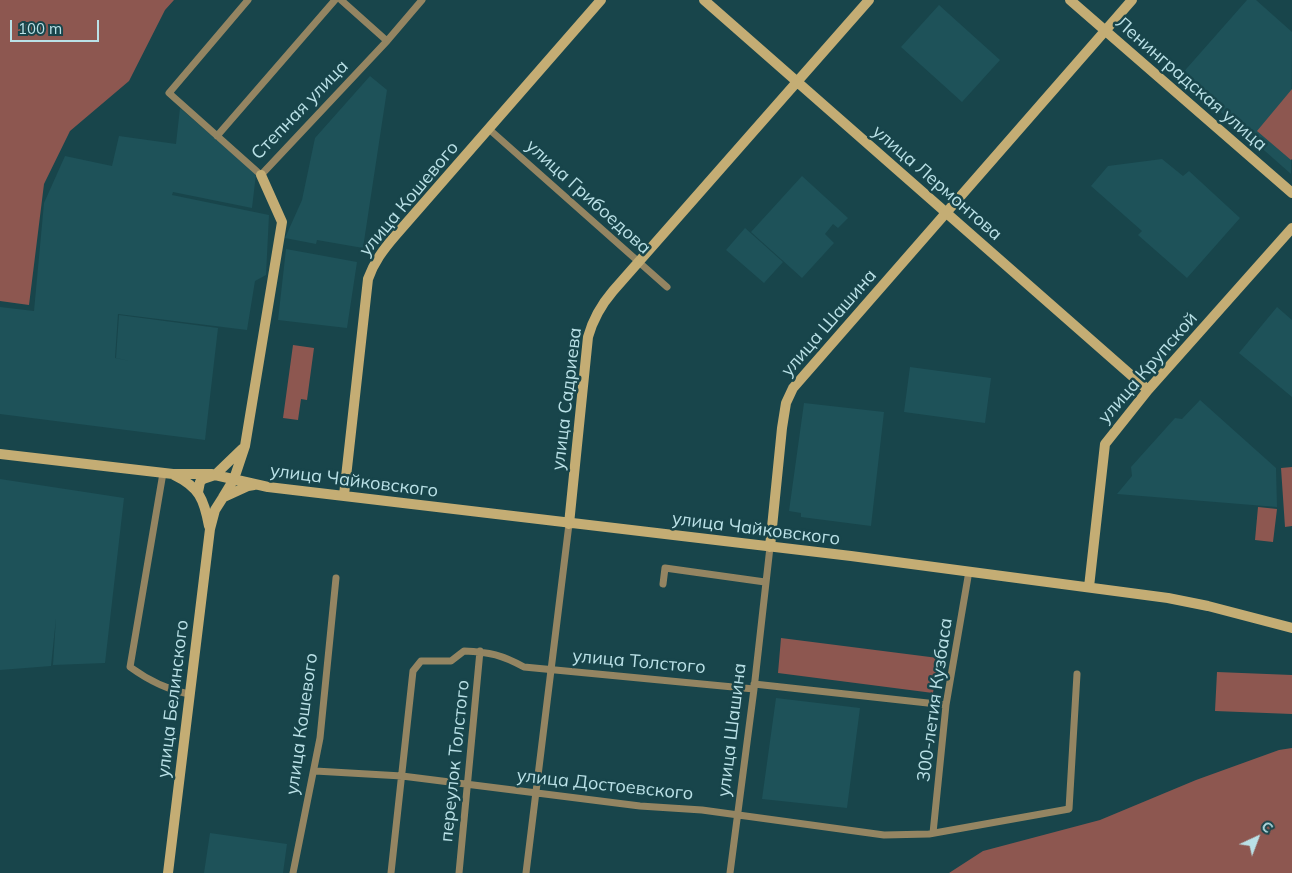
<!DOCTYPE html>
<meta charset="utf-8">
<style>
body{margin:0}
#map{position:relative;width:1292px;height:873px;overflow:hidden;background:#18454b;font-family:Mulish,sans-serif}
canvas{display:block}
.north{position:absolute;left:1232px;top:813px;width:50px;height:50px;-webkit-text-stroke:4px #18454b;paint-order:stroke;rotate:43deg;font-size:14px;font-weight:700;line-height:20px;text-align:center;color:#bae1e7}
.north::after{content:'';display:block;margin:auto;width:18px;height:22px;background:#bae1e7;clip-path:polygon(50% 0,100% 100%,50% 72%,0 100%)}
.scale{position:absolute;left:10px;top:20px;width:89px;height:22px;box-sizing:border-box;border:2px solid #bae1e7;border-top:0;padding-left:6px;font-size:15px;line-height:18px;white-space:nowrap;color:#bae1e7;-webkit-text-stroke:4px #18454b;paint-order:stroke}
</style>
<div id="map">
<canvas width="1292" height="873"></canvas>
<div class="north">С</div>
<div class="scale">100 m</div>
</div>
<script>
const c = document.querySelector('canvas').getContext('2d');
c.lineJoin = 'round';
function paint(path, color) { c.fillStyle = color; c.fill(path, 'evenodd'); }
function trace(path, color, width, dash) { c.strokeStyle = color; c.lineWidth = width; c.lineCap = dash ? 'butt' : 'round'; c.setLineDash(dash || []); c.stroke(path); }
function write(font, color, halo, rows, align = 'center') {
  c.font = font + ' Mulish,sans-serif'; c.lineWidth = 5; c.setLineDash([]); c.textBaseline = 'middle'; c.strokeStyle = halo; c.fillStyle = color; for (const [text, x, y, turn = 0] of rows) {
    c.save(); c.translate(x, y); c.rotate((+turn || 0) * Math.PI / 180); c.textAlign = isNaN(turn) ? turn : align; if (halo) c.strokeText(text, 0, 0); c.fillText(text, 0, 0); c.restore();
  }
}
paint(new Path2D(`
 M1247,0H1256L1292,32L1291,174L1180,76Z
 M939,5L1000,60L962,102L901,47Z
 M370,76L387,90L363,248L317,240L316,244L285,238L302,200L315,138Z
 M180,108L256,174L252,208L173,192L172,195L269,215L266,275L255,281L247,330L118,314L115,358L130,361L116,358L119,315L218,328L205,440L0,414V307L34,311L44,203L65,156L112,166L119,136L176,144Z
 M1162,159L1183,176L1189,171L1240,218L1187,278L1138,235L1142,231L1091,186L1108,166Z
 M802,176L848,218L838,228L833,224L825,234L834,243L802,278L751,232Z
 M745,228L783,262L764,283L726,250Z
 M286,249L357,262L347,328L278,320Z
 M1277,307L1292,320V397L1239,353Z
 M910,367L991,378L985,423L904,412Z
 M1200,400L1276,468L1277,507L1117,494L1132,476L1131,467L1175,418L1182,419Z
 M804,403L884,412L871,526L801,517V513L789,511Z
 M0,479L124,498L105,663L53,665L56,618L51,666L0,670Z
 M776,698L860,708L847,808L762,799Z
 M210,833L287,844L283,873H204Z`), '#1e5259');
paint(new Path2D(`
 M0,0H174L165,10L129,81L70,131L44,184L29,305L0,301Z
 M1292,89V159L1291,160L1257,131Z
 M293,345L314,348L307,400L301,399L298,420L283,418Z
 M1292,467V526L1285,527L1281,468Z
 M1258,507L1277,509L1273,542L1255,540Z
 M781,638L938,658L933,693L778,673Z
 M1217,672L1292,675V714L1215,711Z
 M1292,748V873H949L983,851L1100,820L1196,780L1279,750Z`), '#8d5750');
trace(new Path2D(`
 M248,0L169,93L261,175L387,41L422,0
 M341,0L387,41
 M490,130L667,287
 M217,136L335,0
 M163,473L130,667C148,680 168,690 189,694
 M663,584L665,568L765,582
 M754,684L946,705
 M315,771L402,776L640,806L702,810L884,835L929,834L1069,809L1077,674
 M933,833L946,705L969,571
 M293,873L320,738L336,578
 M391,873L413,671L421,661H451L464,651C490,652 502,655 524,667L754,689
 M459,873L480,651
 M526,873L569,524
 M730,873L754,689L770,547`), '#948562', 7);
trace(new Path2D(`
 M704,0L1148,390
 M1070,0L1292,193
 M0,454L173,474H212
 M174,475C199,487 204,499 209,526
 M215,475L268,487L851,556L1168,598L1208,606L1292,628
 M198,492L200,482L203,479L215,475L242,449
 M344,495L368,279C374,262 383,250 395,236L601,0
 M223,497L234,479L245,446L282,222L261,175
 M224,497L248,486L254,485
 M569,524L588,337C593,319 601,305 613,291L869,0
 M770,547L782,428L786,403L793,388L1132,0
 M1089,587L1105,444L1148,390L1292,228
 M168,873L210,529L215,510L222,499`), '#c4ad74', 10);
write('18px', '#bae1e7', '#18454b', [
 ["Ленинградская улица",1191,84,41],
 ["Степная улица",300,110,-46],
 ["улица Лермонтова",937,183,41],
 ["улица Грибоедова",588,197,42],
 ["улица Кошевого",409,199,-50],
 ["улица Шашина",829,323,-49],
 ["улица Крупской",1148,368,-49],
 ["улица Садриева",567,399,-83],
 ["улица Чайковского",354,481,7],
 ["улица Чайковского",756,529,7],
 ["улица Толстого",639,662,5],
 ["улица Белинского",173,699,-83],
 ["300-летия Кузбаса",935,700,-82],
 ["улица Кошевого",302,724,-82],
 ["улица Шашина",732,730,-83],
 ["переулок Толстого",455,761,-84],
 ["улица Достоевского",605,785,6]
]);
</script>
